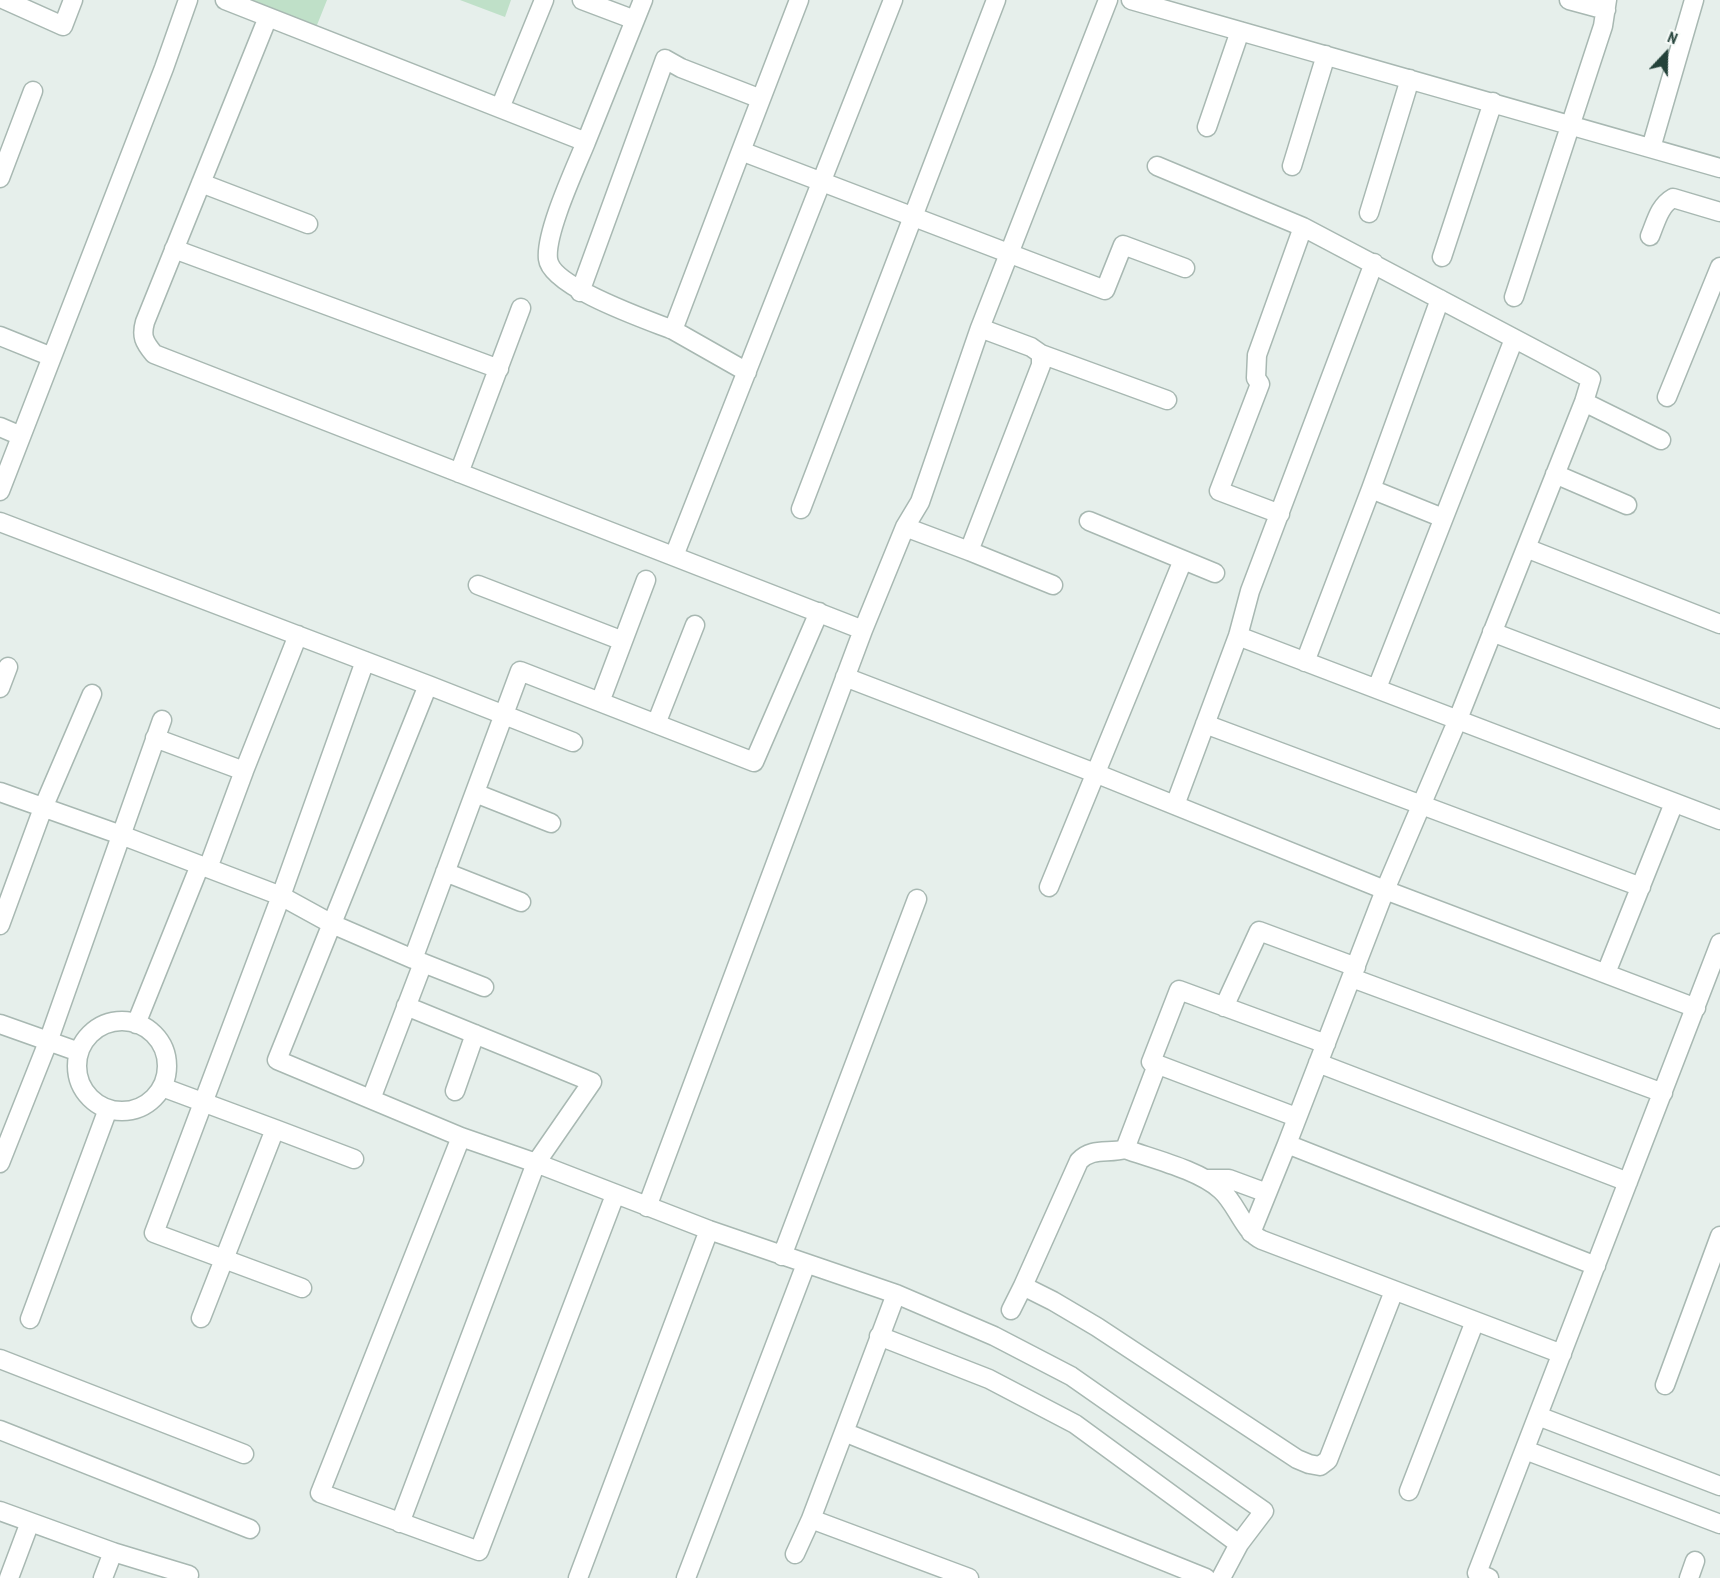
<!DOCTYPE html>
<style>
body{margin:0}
#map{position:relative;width:1720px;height:1578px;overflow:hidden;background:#e6efeb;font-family:"PT Sans Narrow",sans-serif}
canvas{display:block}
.north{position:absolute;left:1636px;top:24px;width:60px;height:60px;-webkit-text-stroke:4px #f7fbf9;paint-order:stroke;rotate:22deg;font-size:16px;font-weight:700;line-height:24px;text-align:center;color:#24423a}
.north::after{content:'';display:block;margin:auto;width:21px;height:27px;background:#24423a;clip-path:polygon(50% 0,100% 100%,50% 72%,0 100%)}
</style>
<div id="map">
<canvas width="1720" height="1578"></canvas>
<div class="north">N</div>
</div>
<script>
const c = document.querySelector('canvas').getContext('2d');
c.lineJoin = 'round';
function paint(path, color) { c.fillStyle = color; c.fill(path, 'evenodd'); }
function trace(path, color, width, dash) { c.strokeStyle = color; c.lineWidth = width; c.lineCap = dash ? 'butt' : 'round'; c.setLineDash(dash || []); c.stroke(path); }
paint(new Path2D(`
 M225,0H327L313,35Z
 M460,0H511L505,17Z`), '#bfe0c8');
const minor = new Path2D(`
 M5,0L63,26L73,0
 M225,0L586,142L643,0
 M582,0L635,20
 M799,0L741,151L1105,290L1123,245L1185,268
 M1131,0L1720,168
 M1569,0L1606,10
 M268,17L145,322C141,336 144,342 154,354L863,630L905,527L920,502L980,328L1108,0
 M500,108L544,0
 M1207,127L1240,31
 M586,142C575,169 545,233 548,259C551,287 648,320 673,330
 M1651,148L1694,0
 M741,151L673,330L747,372
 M1157,166L1303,227L1591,379L1584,402L1458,719L1385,890L1287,1144L1596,1266
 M1292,166L1326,55
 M0,178L33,91
 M201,183L308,224
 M1369,213L1410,79
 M1650,236C1656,222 1659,206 1673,198L1720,212
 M174,249L499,369
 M1442,257L1493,102
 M580,292L665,59L681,68L761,99
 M1514,297L1603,26L1607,0
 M0,336L52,357
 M1041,354L1167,400
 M1667,397L1720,267
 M1584,402L1661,440
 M0,427L21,436
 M459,473L521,308
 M1555,474L1627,505
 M1371,489L1443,518
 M0,491L164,68L188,0
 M801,509L996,0
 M1280,514L1219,491L1260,384L1256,378L1257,355L1303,227
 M1089,521L1215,573
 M0,522L428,685
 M905,527L969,551L1053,585
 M1526,548L1720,624
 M969,551L1041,365V354L1031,347L980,328
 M674,556L893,0
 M478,585L623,641
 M1492,632L1720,719
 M1238,636L1720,820
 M1305,662L1371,489L1440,299
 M845,677L1095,773L1385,890L1696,1008
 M0,688L8,667
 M1377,688L1514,339
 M600,702L646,580
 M656,724L695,625
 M1205,724L1641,887
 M155,738L244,771L298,635
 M573,742L428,685L277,1060L461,1137L536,1163L709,1230L896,1294L994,1336L1071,1376L1264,1511L1239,1544L1221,1578
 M0,792L121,835L281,896L332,924L413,959L520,671L754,762L819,612
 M475,793L551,823
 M1175,805L1238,636L1250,591L1374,263
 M208,868L244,771
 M445,872L521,902
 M1049,887L1183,560
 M0,925L43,808L92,694
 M413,959L484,987
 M1606,973L1674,803
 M1352,978L1663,1093
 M1224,1007L1259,931L1356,967
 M77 1066a45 45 0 1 1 90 0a45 45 0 1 1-90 0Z
 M0,1024L79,1052
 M136,1024L200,865
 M1318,1063L1628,1182
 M162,1087L275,1129L201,1318
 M455,1091L475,1034
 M371,1099L423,963
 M1296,1117L1151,1062L1179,990L1326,1044
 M275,1129L354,1159
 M461,1137L320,1493L479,1551L615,1195
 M1125,1149L1157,1065
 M0,1163L48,1042L162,720
 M1207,1179H1229L1267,1193
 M647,1207L863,630
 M1251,1233L1287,1144
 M782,1256L917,899
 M1023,1286L1079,1161C1092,1147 1109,1154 1125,1149C1153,1159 1199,1170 1221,1190C1237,1204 1243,1231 1262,1240L1562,1354
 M302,1288L154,1233L281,896L365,661
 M896,1294L844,1432L1206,1578
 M1011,1310L1023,1286L1053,1301L1097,1327L1297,1459L1309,1464L1320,1466L1328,1460L1394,1291
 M30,1319L108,1109
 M879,1336L989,1379L1075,1424L1239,1544
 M0,1359L244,1454
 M1665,1385L1720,1236
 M1538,1416L1720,1486
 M0,1430L250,1529
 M844,1432L811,1519L969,1578
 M1525,1450L1720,1524
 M1409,1491L1475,1321
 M0,1511L113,1552L189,1575L188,1578
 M400,1523L536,1163L592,1082L406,1006
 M795,1554L811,1519
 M9,1578L30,1522
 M103,1578L113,1552
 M578,1578L709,1230
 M686,1578L806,1264
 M1489,1578L1477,1573L1720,943
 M1689,1578L1695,1561`);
trace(minor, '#a8b8b2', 21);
trace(minor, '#fff', 18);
</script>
